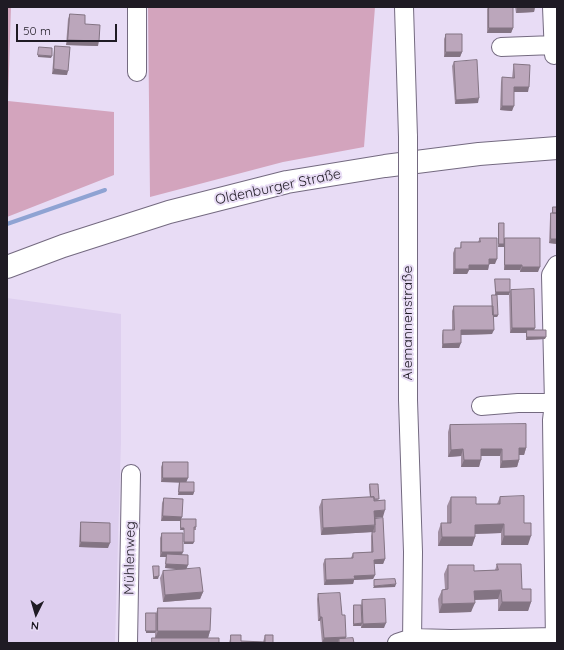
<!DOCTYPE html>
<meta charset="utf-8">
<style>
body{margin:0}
#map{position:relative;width:564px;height:650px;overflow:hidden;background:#e8dcf5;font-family:Quicksand,sans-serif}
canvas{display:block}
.frame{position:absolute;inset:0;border:8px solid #1f1b24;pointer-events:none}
.north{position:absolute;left:16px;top:594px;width:40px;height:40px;-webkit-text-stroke:3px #e8dcf5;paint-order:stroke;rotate:185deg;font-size:11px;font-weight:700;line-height:16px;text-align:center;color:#1f1b24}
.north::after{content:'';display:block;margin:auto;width:14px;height:18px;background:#1f1b24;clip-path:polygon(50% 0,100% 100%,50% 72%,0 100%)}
.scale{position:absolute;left:16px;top:24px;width:101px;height:18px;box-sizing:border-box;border:2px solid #1f1b24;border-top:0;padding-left:5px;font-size:12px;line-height:14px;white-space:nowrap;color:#1f1b24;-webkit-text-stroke:3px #e8dcf5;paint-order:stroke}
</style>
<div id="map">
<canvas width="564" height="650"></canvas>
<div class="frame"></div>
<div class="north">N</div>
<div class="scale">50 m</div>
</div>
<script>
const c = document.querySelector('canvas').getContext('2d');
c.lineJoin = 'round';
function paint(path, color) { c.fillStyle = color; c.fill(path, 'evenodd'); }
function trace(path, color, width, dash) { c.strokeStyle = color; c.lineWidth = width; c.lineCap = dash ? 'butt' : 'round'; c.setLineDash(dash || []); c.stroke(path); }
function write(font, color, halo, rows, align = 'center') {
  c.font = font + ' Quicksand,sans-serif'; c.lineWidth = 4; c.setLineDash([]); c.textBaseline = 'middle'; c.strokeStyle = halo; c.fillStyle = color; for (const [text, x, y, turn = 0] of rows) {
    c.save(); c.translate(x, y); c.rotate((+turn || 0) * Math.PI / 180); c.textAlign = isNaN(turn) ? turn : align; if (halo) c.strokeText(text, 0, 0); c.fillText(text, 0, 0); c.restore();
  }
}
paint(new Path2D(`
 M7,298L121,314V442L115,643H7Z`), '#decfef');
paint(new Path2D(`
 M7,7H11L8,101L114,112V175L7,217Z
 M148,7H375L364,147L283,162L150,197Z`), '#d3a4bd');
trace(new Path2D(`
 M7,224L105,190`), '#8fa3d3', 4);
const minor = new Path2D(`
 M404,7L408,137
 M552,7L554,55
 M501,47L554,45
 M137,72V7
 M408,186V400L413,552L412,643
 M481,406L518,403H557
 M128,643L131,474
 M397,643L412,638L451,639L555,637
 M555,643L552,420L554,403L551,275L557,265`);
const major = new Path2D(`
 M7,267L63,246L169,212L287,182L385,166L479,154L557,148`);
trace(minor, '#746a80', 20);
trace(major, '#746a80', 24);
trace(minor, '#fff', 18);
trace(major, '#fff', 22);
const minorBridge = new Path2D(`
 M408,137V186`);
trace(minorBridge, '#746a80', 20, []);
trace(minorBridge, '#fff', 18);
paint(new Path2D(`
 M488,7H513V28L511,33H487V9Z
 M515,7H535L534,12L516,13Z
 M70,14L85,24L98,46L66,45L68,19Z
 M446,34L462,52L460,57H444V39Z
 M55,46L67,75L52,74L54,50Z
 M454,62L478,103L455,104L452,66Z
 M514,64L528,92H514L512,111L500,110L501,82L502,77L512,78L513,69Z
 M553,207H557V244L549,243L550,218L551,213H552V209Z
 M499,223L504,240L505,238L538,272H520V270H504V246L498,247V225Z
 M480,238L495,264H489L488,270H469L467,274H453V253L455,248H460L461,242H478Z
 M495,279L509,295H495Z
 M511,290L535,328L534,330L545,339L526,340V333H510L509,295Z
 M492,295L498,315L497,317H493L492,334L461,335L459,348H442V335L443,330H452V311L454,306H492Z
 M450,425L526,448L524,455H519V460L517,467L500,468V456H481L479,467H461V456L448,457V432Z
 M163,462L186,482L194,492L193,495H178L179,482H161V467Z
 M370,484L378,500L383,517L375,518L385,559L383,564H374L375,575L373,579L354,580L353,584L324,585L323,564L325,559L351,558L353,553L371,552V536L372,532L321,535L319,507L322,500L370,497L369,487Z
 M451,497L476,504H497L500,497L524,523L528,545H501V533L475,534V537L472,546H438V532L441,523H447V506Z
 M164,498L182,517L181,519L196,527V530H194L193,544H184V530H180V521H161L162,503Z
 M81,522L108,548L79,547L80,527Z
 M162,533L182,555L186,569L203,592L200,599L163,602L160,578L163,571L181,569L165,568L166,557H160V538Z
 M497,564L522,589L531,602L528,611H498V599L474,600L471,612L439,613L438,599L442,590L445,589L444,574L448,565L474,571L495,570Z
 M153,566L158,579H153Z
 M318,594L346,637L345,639L354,643H338V642L322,643L320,621H318L317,599Z
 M362,600L384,628H361V626H353V608L354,605H361Z
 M158,608L210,631L208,638H155V633H146V613H156Z
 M231,635L241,641L263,642L265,635L273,643H229Z`), '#a18fa1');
paint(new Path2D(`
 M535,7L534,12L516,13L517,8Z
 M489,28H513L511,33H487Z
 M68,40L99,41L98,46L66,45Z
 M446,52H462L460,57H444Z
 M38,55L52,56L51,58L38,57Z
 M54,69L68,71L67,75L52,74Z
 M514,87H529L528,92H512Z
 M479,98L478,103L455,104L456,100Z
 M502,106H514L512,111L500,110Z
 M551,239H557V244L549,243Z
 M499,244H504V247H498Z
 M489,259H497L495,264H488Z
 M469,265H489L488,270H469L467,274H453L455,269Z
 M505,265H522L520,270H504Z
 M522,267H540L538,272H520Z
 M496,292H510L509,295H495Z
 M493,315H498L497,317H492Z
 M512,328H535L533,332L527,330L526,333H510Z
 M461,330H494L492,334L459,335Z
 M527,337H546L545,339L526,340Z
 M461,343L459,348H442L443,344Z
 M519,448H526L524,455H516Z
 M463,449L461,456L448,457L451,450Z
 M481,449H502L500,456H479Z
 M464,460H481L479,467H461Z
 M519,460L517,467L500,468L502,461Z
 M163,478H188L186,483L161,482Z
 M179,492H194L193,495H178Z
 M385,510L383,517L372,518L374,511Z
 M163,516L182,517L180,521H161Z
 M504,524L501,533L472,534L475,525Z
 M375,525L373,532L321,535L323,528Z
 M181,528H184V530H180Z
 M504,536H531L528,545H501Z
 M442,537H475L472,546H438Z
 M81,542L110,543L108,548L79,547Z
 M184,542H194L193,544H184Z
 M162,552H183L181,557L167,554L166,557H160Z
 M385,559L383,564H372L374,560Z
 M166,564L188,565L186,570L165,568Z
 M375,575L373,579L354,580L353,584L324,585L326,580L354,576Z
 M159,576L158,579H153L154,577Z
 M396,584L395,587L373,588L374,586Z
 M501,590L498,599L471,600L474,591Z
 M203,592L200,599L163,602L165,595Z
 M502,602H531L528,611H498Z
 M475,603L471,612L439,613L442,604Z
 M320,617H322L320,621H318Z
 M362,623L361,626H353L354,624Z
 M386,623L384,628H361L363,624Z
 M146,631H156L155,633H146Z
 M158,631H210L208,638H155Z
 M346,637L344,642L339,639L338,642L322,643L324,638Z`), '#837483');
const building = new Path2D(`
 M489,7H513V28H489Z
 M517,7H535L517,8Z
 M70,14L85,15V24L100,25L99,41L68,40Z
 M446,34H462V52H446Z
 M55,46L70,47L68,71L54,69Z
 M39,47L52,48V56L38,55Z
 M477,60L479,98L456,100L454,62Z
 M514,64L530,65L529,87H514V106H502V77L514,78Z
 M553,207H557V213H553Z
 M551,213H557V239H551Z
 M499,223H504V244H499Z
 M480,238H497V259H489V265H469V269H455V248H461V242H480Z
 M505,238H540V267H522V265H505Z
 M495,279H510V292H496Z
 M534,289L535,328H512L511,290Z
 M492,295H497L498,315H493Z
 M454,306H493L494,330H461V343L443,344V330H454Z
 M527,330H546V337H527Z
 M526,424V448H519V460L502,461V449H481V460H464L463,449L451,450L450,425Z
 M163,462H188V478H163Z
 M180,482H194V492H179Z
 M370,484H378L379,499H374V497H371Z
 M524,496V523H531V536H504V524L475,525V537H442L441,523H451V497H476V504H500V497Z
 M374,497V501L385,500V510L374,511L375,525L323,528L322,500Z
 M164,498L183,499L182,517L163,516Z
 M383,518L385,559L374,560L375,575L354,576L355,579L326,580L325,559L353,558V553L373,552L372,532H375V519Z
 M181,519H196V527H194V542H184V528H181Z
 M81,522L110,523V543L81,542Z
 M162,533H183V552H162Z
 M167,554L188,555V565L166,564Z
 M497,564H521L522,589H531V602H502L501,590L474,591L475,603L442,604V590L448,589V565H474V571L498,570Z
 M153,566H159V576L154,577Z
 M200,568L203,592L165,595L163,571Z
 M395,579L396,584L374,586V580Z
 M340,593L342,615H345L346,637L324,638L322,617H320L318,594Z
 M385,599L386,623L363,624L362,600Z
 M354,605H361L362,623L354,624Z
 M158,608H211L210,631H158Z
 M146,613H156V631H146Z
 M231,635H241V641L265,642V635H273V643H231Z
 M152,638H219V643H152Z
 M353,638L354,643H339V639Z`);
paint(building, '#bba6bb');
trace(building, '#837483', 1);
write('14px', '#1f1b24', '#e8dcf5', [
 ["Oldenburger Straße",278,187,-12],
 ["Alemannenstraße",408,323,-90],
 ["Mühlenweg",130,558,-89]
]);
</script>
